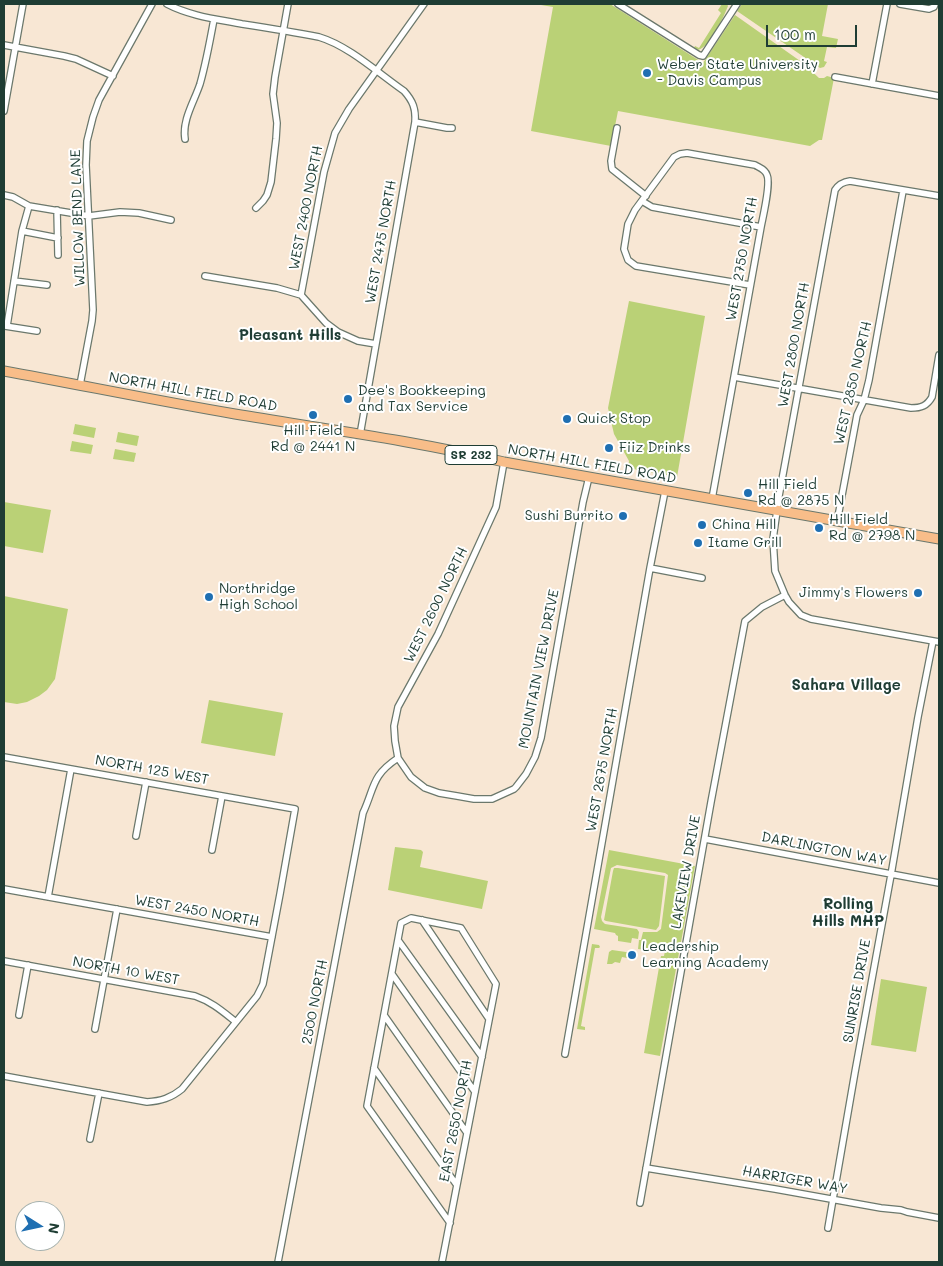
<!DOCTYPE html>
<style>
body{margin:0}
#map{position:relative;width:943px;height:1266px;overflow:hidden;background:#f8e7d4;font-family:Mali,sans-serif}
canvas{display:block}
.frame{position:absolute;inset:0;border:5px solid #1f3d34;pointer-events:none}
.north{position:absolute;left:15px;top:1201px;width:50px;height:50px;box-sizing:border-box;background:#fff;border:1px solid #a5b1ae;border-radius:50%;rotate:100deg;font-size:14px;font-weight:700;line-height:20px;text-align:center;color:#1f3d34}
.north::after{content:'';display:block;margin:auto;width:18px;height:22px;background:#1f6fb2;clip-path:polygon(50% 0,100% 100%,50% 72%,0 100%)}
.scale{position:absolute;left:766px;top:25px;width:91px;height:22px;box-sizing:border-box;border:2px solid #1f3d34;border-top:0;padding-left:6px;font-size:15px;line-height:18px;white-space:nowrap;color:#1f3d34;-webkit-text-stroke:4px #fff;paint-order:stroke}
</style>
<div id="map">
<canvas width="943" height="1266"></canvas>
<div class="frame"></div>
<div class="north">N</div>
<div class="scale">100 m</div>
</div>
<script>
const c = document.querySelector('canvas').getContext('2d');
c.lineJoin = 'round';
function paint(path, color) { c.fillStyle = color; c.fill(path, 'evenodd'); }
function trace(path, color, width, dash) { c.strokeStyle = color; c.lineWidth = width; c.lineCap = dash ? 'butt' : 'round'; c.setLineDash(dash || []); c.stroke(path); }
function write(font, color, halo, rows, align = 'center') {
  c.font = font + ' Mali,sans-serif'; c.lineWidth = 4; c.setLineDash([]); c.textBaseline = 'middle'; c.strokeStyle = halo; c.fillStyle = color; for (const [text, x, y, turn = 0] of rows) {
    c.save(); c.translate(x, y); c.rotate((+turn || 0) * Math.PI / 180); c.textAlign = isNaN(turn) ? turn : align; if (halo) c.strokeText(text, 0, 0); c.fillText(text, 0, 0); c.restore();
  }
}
paint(new Path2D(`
 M541,4H610L703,63L735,15L803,63L819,78H824L827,76L834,78L822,140H819L810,146L618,111L611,146L531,131L553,7L541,5Z
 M722,4H727L728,6C723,18 711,46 698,50L694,48L695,46L699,48L721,13L718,10Z
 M742,4H828L822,36L838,39L836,48L827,47L824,61L827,62L824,67L820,68L737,11Z
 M629,301L705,316L677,477L628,468L629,461L614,434L608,408Z
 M75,424L96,428L94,438L73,434Z
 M118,432L139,436L137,446L116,442Z
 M72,441L93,445L91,454L70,451Z
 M115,449L136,453L134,462L113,459Z
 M4,502L51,510L43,553L4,546Z
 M4,596L68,609L55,679L47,690L39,696L27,702L17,704L4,702Z
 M209,700L283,713L275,756L201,743Z
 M395,847L421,850L423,852L420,867L488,881L482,909L388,890Z
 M609,850L695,866L660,1056L644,1053L661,956H664L665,951L662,950L663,944L661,952L638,949L639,940H641L643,932H657L661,929L668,875L665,873L617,865L611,868L601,917L602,921L605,924L637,929L639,932L638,939L632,938L631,943L618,941V936L616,935L615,933L594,929Z
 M614,868H618L665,876L659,926L656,930L606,921L604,920L613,871Z
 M592,944L599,945L600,947L599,948H595L581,1026L585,1027V1030L577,1029Z
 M612,950L633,953L632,959L622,957L620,963L615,962L612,964H607L609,952Z
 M881,979L927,987L916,1052L871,1045Z`), '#bad176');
const street = new Path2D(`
 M167,4C190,16 216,19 242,24C268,28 293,32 319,37C349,46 378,73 404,91C413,101 416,109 415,122L360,435
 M618,4L699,55L703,56L737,4
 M900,4L929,9L934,7L935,4
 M4,45L64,56L76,59L113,76
 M835,77L939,96
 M872,84L887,4
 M4,111L23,4
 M415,122L447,128H452
 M617,128L611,161L612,169L646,196
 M185,139C182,120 194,102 200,84C206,63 210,41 214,19
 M4,195L13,197L29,206L89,216L120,212L139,213L171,220
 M939,196L850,181C843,182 839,184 835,190L779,496L773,539L775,571L785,595L789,602L801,615L811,619L939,642
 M642,201L652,207L761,227
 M256,208L263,201L267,195L271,182L276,139L277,123L273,94L275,77L288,4
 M57,210L58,255
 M22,231L58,238
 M205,276L277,288L301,295L326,323L338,332L358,341L376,344
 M14,281L47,285
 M301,295L324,172L335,133L349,109L424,4
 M5,326L37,331
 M7,326L22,231L29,206
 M734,377L911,408C921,408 927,406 932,397L939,355
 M80,385L92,321L93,310L86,165L87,141L93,117L99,100L152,4
 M504,462L496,507L438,634L398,707L394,726L395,741L398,758L411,777L425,788L439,793L457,796L474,799H492L514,789L516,787L526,774L535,757L541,738L583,502L589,477
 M712,499L761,227C763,216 771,184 767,175C765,169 760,168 755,165L687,153L680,154L674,157L635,210L628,224L624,249L628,260L636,266L750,285
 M837,522L857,415L864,400L869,380L903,191
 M650,568L702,578
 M4,757L295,809L280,894L263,984L257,996L182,1089C171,1098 161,1101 147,1102L4,1076
 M136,836L146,782
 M705,839L939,883
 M212,850L222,796
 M4,889L272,937
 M48,897L71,769
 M422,920L489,1019
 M398,940L482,1057
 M4,961L195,996C212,1002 222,1011 236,1022
 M392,974L475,1092
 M19,1015L28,965
 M384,1015L467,1133
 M95,1029L117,909
 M565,1054L650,568L665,491
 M374,1068L456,1184
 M90,1139L99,1093
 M646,1168L775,1189L881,1208L901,1210L907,1212L939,1218
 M640,1203L711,802L745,621L762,607L785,595
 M828,1228L855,1072L891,875L918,717L933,641
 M278,1262L363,813C375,787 371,776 398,758
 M442,1262L496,984L461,928L411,918L401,923L367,1106L450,1223`);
const primary = new Path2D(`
 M4,371C81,385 158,401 235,414C325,429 416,441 504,462L939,539`);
trace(street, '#6b786c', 8);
trace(primary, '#6b786c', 11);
trace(street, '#fff', 5.5);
trace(primary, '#f8bd89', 9);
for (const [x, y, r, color] of [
 [647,73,5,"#1f6fb2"],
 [348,399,5,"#1f6fb2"],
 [313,415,5,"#1f6fb2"],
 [567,419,5,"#1f6fb2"],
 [609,448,5,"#1f6fb2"],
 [748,493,5,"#1f6fb2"],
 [623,516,5,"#1f6fb2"],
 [702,525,5,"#1f6fb2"],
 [819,528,5,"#1f6fb2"],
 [698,543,5,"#1f6fb2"],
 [918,593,5,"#1f6fb2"],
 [209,597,5,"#1f6fb2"],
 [632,955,5,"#1f6fb2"]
]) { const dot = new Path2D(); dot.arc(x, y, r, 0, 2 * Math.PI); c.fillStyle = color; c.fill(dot); trace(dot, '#fff', 2); }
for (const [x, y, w] of [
 [471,455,52]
]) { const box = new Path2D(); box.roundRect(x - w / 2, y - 9.5, w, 19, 4); c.fillStyle = '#fff'; c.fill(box); trace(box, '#1f3d34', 1); }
write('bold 12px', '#1f3d34', null, [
 ["SR 232",471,455]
]);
write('14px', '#1f3d34', '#fff', [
 ["Weber State University",657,65],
 ["- Davis Campus",657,81],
 ["Dee's Bookkeeping",358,391],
 ["and Tax Service",358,407],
 ["Quick Stop",577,419],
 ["Hill Field",313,431,"center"],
 ["Rd @ 2441 N",313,447,"center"],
 ["Fiiz Drinks",619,448],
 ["Hill Field",758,485],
 ["Rd @ 2875 N",758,501],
 ["Sushi Burrito",613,516,"right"],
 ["Hill Field",829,520],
 ["Rd @ 2798 N",829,536],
 ["China Hill",712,525],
 ["Itame Grill",708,543],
 ["Northridge",219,589],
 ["High School",219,605],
 ["Jimmy's Flowers",908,593,"right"],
 ["Leadership",642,947],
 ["Learning Academy",642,963]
], 'left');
write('14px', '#1f3d34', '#fff', [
 ["WEST 2400 NORTH",306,208,-79],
 ["WILLOW BEND LANE",78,218,-92],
 ["WEST 2475 NORTH",381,242,-80],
 ["WEST 2750 NORTH",742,259,-80],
 ["WEST 2800 NORTH",794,345,-80],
 ["WEST 2850 NORTH",853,383,-77],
 ["NORTH HILL FIELD ROAD",193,392,10],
 ["NORTH HILL FIELD ROAD",592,464,10],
 ["WEST 2600 NORTH",436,605,-64],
 ["MOUNTAIN VIEW DRIVE",539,669,-79],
 ["NORTH 125 WEST",152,770,10],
 ["WEST 2675 NORTH",602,770,-80],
 ["DARLINGTON WAY",824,849,11],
 ["LAKEVIEW DRIVE",686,872,-80],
 ["WEST 2450 NORTH",197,911,10],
 ["NORTH 10 WEST",126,971,10],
 ["SUNRISE DRIVE",857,991,-80],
 ["2500 NORTH",315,1002,-79],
 ["EAST 2650 NORTH",456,1121,-79],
 ["HARRIGER WAY",795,1180,10]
]);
write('bold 15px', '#1f3d34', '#fff', [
 ["Pleasant Hills",290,335],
 ["Sahara Village",846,685],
 ["Rolling",848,904],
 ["Hills MHP",848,921]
]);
</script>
